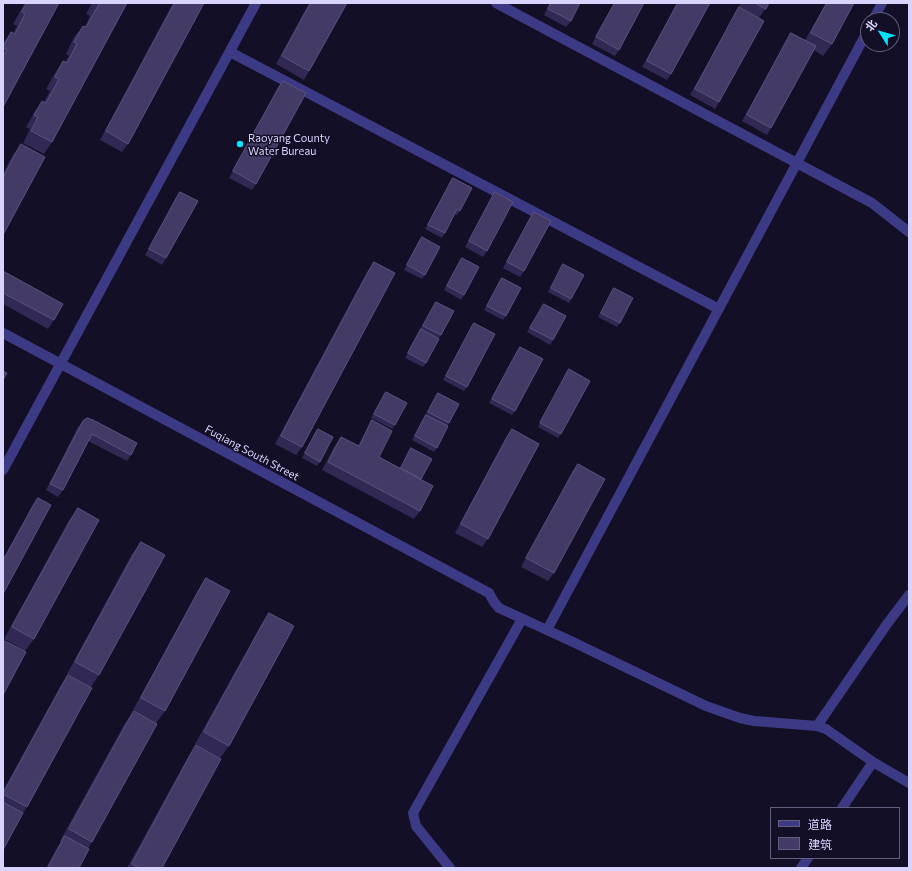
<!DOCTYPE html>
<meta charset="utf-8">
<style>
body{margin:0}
#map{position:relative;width:912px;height:871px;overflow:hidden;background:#130f26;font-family:Commissioner,"Noto Sans SC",sans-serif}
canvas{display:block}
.frame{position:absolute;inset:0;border:4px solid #d9d4ff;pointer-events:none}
.legend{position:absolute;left:770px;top:807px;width:130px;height:52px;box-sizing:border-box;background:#130f26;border:1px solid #625e7d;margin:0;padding:5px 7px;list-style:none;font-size:12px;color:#d9d4ff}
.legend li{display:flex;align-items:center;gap:8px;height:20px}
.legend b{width:20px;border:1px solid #625e7d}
.north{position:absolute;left:860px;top:12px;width:40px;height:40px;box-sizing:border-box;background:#130f26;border:1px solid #625e7d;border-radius:50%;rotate:307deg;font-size:11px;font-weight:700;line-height:16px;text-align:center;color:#d9d4ff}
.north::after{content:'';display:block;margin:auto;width:14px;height:18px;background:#00e5ff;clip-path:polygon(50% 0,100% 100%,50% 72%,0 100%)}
</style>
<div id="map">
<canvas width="912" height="871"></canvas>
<div class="frame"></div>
<ul class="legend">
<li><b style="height:5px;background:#3d3a85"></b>道路</li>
<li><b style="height:11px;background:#433a66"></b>建筑</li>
</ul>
<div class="north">北</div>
</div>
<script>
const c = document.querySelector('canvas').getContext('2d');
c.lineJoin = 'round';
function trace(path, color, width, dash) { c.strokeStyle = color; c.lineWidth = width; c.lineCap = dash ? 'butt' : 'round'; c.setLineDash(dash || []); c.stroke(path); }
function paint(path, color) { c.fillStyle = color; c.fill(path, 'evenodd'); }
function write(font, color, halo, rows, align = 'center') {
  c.font = font + ' Commissioner,sans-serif'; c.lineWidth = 3; c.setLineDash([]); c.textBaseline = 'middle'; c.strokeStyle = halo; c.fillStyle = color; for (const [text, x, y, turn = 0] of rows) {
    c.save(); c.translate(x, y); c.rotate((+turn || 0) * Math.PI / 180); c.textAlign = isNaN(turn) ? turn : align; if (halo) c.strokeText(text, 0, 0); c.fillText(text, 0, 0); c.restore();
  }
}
trace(new Path2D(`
 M496,3L872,203L909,232
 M873,20L882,3
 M230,52L719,309
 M489,593L494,602L499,608L573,642L706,706L740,718L754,721L817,726L826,729L873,762L909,783
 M547,630L868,30
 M817,726L887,624L909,595
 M842,808L873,762
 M450,868L416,826L413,813L522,619
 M801,868L808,858`), '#3d3a85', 10);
trace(new Path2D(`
 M3,333L489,593
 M3,470L256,3`), '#3d3a85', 10);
paint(new Path2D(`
 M25,3H59L3,107V43L11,32L13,33L17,26L13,24L22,8Z
 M92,3H127L52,142L44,154L23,143L30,129L26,127L34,113L42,101L44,102L50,91L46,89L55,73L63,61L65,62L69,56L66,54L74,37L83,26L85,27L90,16L86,14Z
 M173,3H204L128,144L122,152L100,140Z
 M309,3H347L309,71L304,80L276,64Z
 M550,3H580L571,21L566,27L544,15Z
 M614,3H644L619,50L615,56L592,44Z
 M677,3H710L671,74L667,80L642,67Z
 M741,3H769L759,18L719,102L715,109L690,95L735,14Z
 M826,3H854L832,44L823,56L814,50L771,128L767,135L742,121L787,39L791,33L805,40Z
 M283,81L256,184L252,190L229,178L278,87Z
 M21,144L3,235V174L12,156Z
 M453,178L460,211L457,215L455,214L442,238L425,229L450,182Z
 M180,192L166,258L162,265L145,255L176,198Z
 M495,192L487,251L483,257L465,247L491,199Z
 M534,212L524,271L520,277L503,268L529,219Z
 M422,237L425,275L422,279L404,270L419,241Z
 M462,258L464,295L461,300L444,290L459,262Z
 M374,262L302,447L296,455L275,444L368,270Z
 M563,264L571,299L569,303L548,292L561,268Z
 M3,271L54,320L48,329L3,304Z
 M502,278L506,316L503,320L484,310L499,283Z
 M614,288L620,323L617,327L598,317L611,293Z
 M436,302L441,335L438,339L426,363L423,367L405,358L418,333Z
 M544,304L553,340L550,345L527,332Z
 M474,323L467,387L464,391L443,380L471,327Z
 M520,347L515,411L512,415L489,403L517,351Z
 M569,369L561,434L558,438L538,427L566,374Z
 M386,392L395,425L392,429L371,418L383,396Z
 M438,393L449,423L447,426L437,448L434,452L412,440L435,397Z
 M372,420L379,457L400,468L411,448L421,479L420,511L414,519L322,470L335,445L341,437L358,446L367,429Z
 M83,421L131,455L127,461L88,441L63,490L58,497L46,490L78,427Z
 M318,429L320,462L317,466L302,458L315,433Z
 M512,429L488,539L482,547L455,533L506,437Z
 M578,464L554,573L548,581L521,567L572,472Z
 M38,498L3,594V559L33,504Z
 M78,508L34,639L25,651L4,639L69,520Z
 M141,542L99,675L91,687L67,674L132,554Z
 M206,578L165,711L156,723L133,710L198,590Z
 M269,613L229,746L220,758L195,744L261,625Z
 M68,675L27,807L23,813L3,850V791L60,687Z
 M134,711L92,842L88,849L79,868H46L57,848L61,842L60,841L125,723Z
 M196,745L162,868H127L188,757Z`), '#312854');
const building = new Path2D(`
 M27,3H59L3,107V56L7,50L3,48V47L11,32L15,34L25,14L22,12Z
 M96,3H127L52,142L31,131L38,117L34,115L42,101L46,103L59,79L55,77L63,61L67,63L77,44L74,42L83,26L86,27L99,4Z
 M175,3H204L128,144L106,131Z
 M311,3H347L309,71L282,56Z
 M551,3H580L571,21L548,9Z
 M615,3H644L619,50L596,37Z
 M678,3H710L671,74L647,61Z
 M755,3H769L766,9Z
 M827,3H854L832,44L811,33Z
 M739,7L764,21L719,102L695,89Z
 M791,33L816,46L771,128L747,115Z
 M283,81L306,93L256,184L233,171Z
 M21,144L45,157L3,235V178Z
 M453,178L472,188L460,211L457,209L445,233L428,225Z
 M180,192L198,201L166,258L149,249Z
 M495,192L513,202L487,251L469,241Z
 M534,212L551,221L524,271L507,262Z
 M422,237L440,247L425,275L407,265Z
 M462,258L479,267L464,295L447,286Z
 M374,262L395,273L302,447L281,436Z
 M563,264L584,275L571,299L551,288Z
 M3,271L63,304L54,320L3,293Z
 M502,278L521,288L506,316L487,306Z
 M614,288L633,298L620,323L601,313Z
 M436,302L454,311L441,335L423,326Z
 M544,304L566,316L553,340L530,328Z
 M474,323L495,334L467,387L446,376Z
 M421,329L439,339L426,363L408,353Z
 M520,347L543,359L515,411L492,399Z
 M569,369L590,381L561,434L540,423Z
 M3,371L7,373L3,380Z
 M386,392L407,403L395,425L374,414Z
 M438,393L459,404L449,423L428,412Z
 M426,415L448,426L437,448L415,436Z
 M87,418L93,420L137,443L131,455L92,434L63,490L50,484L83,421Z
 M372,420L392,431L379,457L433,486L420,511L328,462L341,437L359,446Z
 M318,429L333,437L320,462L305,453Z
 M512,429L539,444L488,539L461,524Z
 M411,448L432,459L421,479L401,468Z
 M578,464L605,479L554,573L526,558Z
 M38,498L51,505L3,594V561Z
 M78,508L99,520L34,639L12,627Z
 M141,542L165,555L99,675L75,662Z
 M206,578L230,591L165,711L141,698Z
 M269,613L294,626L229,746L204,732Z
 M5,641L26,652L3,695V644Z
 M68,675L92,688L27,807L3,794Z
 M134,711L157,724L92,842L69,829Z
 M196,745L221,759L162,868H139L132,864Z
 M3,802L23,813L3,850Z
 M65,836L89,849L79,868H48Z`);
paint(building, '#433a66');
trace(building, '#5a527e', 1);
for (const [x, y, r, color] of [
 [240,144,4,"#00e5ff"]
]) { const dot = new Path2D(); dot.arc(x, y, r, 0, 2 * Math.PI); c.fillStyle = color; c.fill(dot); trace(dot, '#130f26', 1.5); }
write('11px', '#d9d4ff', '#130f26', [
 ["Raoyang County",248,138],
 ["Water Bureau",248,151]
], 'left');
write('11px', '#d9d4ff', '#130f26', [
 ["Fuqiang South Street",252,453,28]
]);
</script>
